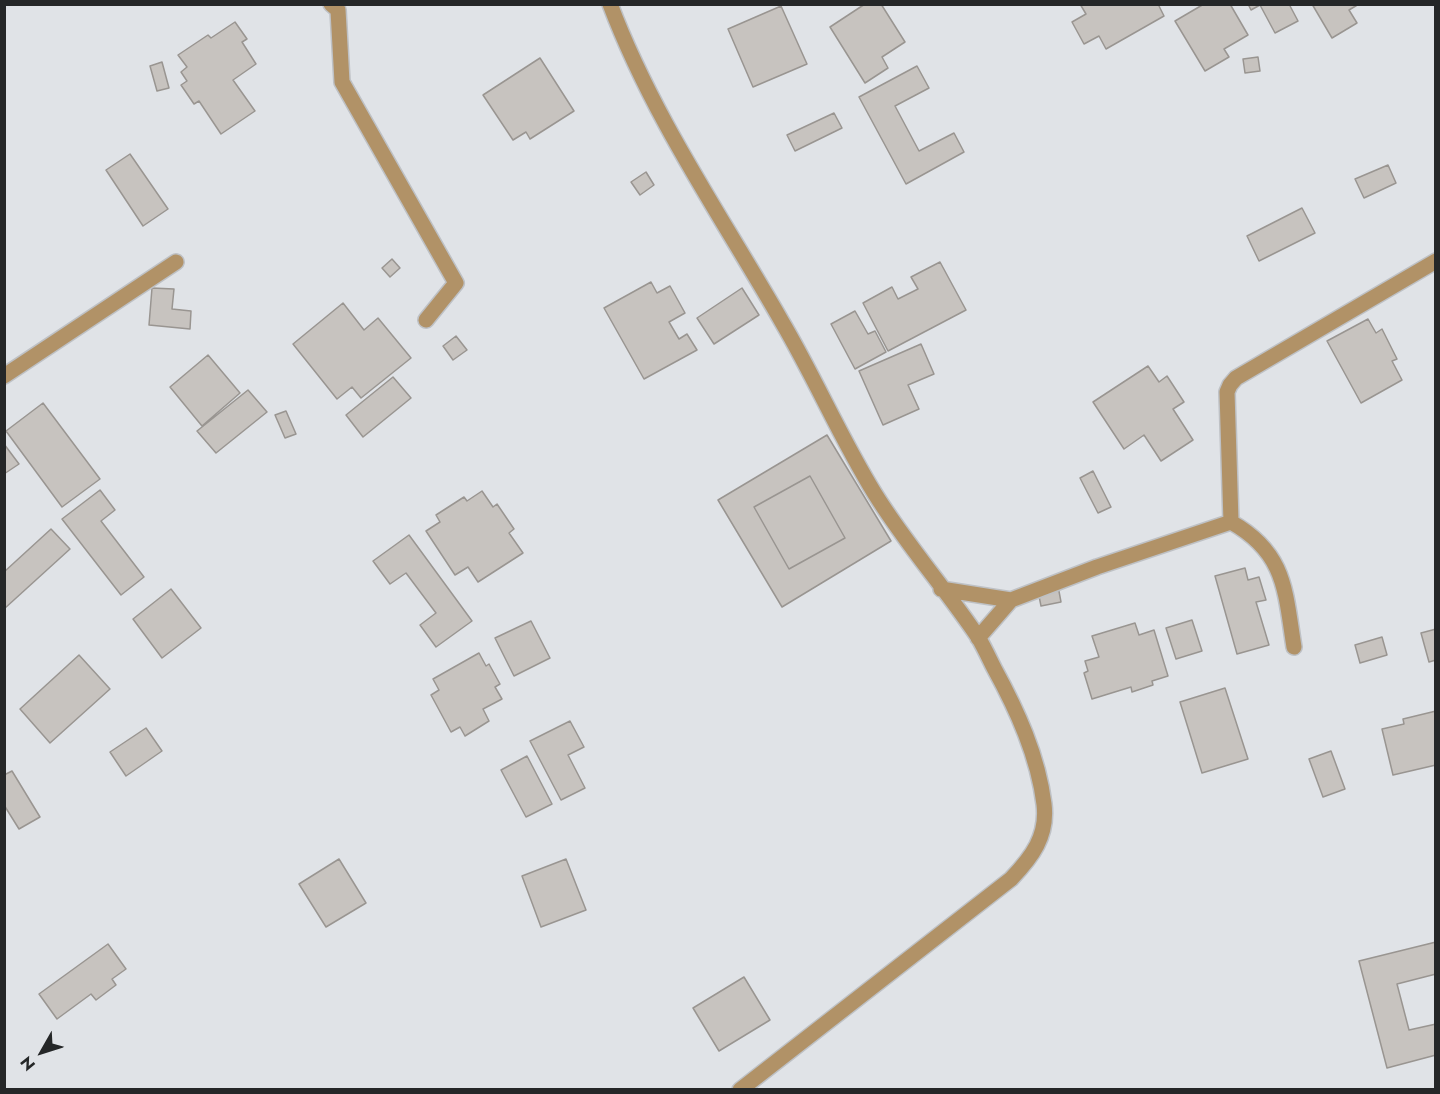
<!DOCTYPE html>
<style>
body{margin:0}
#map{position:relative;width:1440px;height:1094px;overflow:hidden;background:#e0e3e7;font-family:Jost,sans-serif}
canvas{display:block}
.frame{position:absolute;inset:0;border:6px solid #252728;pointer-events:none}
.north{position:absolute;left:12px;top:1022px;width:60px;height:60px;-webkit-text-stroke:4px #e0e3e7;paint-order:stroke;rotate:231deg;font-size:16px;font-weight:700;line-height:24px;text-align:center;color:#252728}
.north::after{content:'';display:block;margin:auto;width:21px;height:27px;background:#252728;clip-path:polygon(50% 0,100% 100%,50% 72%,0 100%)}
</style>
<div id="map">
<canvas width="1440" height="1094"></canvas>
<div class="frame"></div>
<div class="north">N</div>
</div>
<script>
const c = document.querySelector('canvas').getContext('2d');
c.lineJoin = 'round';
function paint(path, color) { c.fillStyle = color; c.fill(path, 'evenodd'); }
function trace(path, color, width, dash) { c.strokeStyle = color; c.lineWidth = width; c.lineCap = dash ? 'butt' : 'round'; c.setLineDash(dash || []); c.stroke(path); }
const building = new Path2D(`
 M865,4H881L905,42L882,57L888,68L865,83L830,27Z
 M1080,4H1158L1164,16L1106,49L1099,36L1084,44L1072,22L1086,14Z
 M1204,4H1230L1248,35L1224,49L1229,57L1205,71L1175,21Z
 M1248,4H1289L1298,21L1275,33L1260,5L1251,10Z
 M1312,4H1359L1349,10L1357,23L1332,38Z
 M781,6L807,64L753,87L728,29Z
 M235,22L247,39L242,42L256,64L233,80L255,111L221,134L199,101L194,104L181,85L187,81L181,72L187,67L178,55L208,35L211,38Z
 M1258,57L1260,71L1245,73L1243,59Z
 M540,58L574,111L530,139L526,132L513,140L483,95Z
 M162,62L169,88L157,91L150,66Z
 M917,66L929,88L895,106L919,151L954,133L964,152L906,184L859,97Z
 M834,113L842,128L795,151L787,135Z
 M130,154L168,209L143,226L106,170Z
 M1388,165L1396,183L1364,198L1355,179Z
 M646,172L654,185L640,195L631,182Z
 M1302,208L1315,233L1259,261L1247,236Z
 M392,259L400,268L390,277L382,268Z
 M940,262L966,310L888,351L863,303L892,287L898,299L918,289L911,277Z
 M651,282L657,293L670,286L685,313L669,322L679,339L687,334L697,350L644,379L604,308Z
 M152,288L174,289L172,309L191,311L190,329L149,325Z
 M742,288L759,315L714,344L697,318Z
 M343,303L364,330L378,318L411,358L361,398L352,387L337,399L293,344Z
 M855,311L868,334L875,331L886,352L855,369L831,324Z
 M1368,319L1376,333L1382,329L1397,359L1392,361L1402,380L1361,403L1327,341Z
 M456,336L467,350L453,360L443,346Z
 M921,344L934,374L908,385L919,409L883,425L859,371Z
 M208,355L240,393L202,426L170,387Z
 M1148,366L1159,382L1167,376L1184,402L1173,409L1193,440L1161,461L1144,435L1124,449L1093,402Z
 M393,377L411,398L363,437L346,415Z
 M248,390L267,412L216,453L197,431Z
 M43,403L100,479L62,507L6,431Z
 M286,411L296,434L285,438L275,415Z
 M827,435L891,541L782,607L718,500ZM810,476L845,538L789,569L754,507Z
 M4,444L19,464L4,474Z
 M1093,471L1111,507L1098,513L1080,478Z
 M810,476L845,538L789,569L754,507Z
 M100,490L115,510L101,521L144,577L121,595L62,519Z
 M482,491L493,507L497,504L514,529L509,533L523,553L478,582L468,567L455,575L426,531L440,522L436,515L464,497L467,501Z
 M51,529L70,549L4,609V572Z
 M409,535L472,621L436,647L420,625L436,613L406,573L390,584L373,561Z
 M1245,568L1248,580L1259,577L1266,600L1256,602L1269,645L1237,654L1215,576Z
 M1058,586L1061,602L1041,606L1038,591Z
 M171,589L201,628L162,658L133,619Z
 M1192,620L1202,651L1176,659L1166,628Z
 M531,621L550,658L514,676L495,638Z
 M1135,623L1139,635L1154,630L1168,676L1152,681L1153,685L1132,692L1131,687L1092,699L1084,673L1088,671L1085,661L1099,657L1092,636Z
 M1436,629V660L1429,662L1421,633Z
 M1382,637L1387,655L1360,663L1355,645Z
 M479,653L486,666L489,664L500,684L495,687L502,699L483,709L489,721L465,736L460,727L451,732L431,695L439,690L433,679Z
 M79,655L110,689L50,743L20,709Z
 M1225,688L1248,759L1202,773L1180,702Z
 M1436,711V765L1393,775L1382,729L1404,724L1403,719Z
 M570,721L584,747L568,755L585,788L561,800L530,741Z
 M146,728L162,751L126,776L110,752Z
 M1331,751L1345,789L1323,797L1309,759Z
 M527,756L552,804L526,817L501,770Z
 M12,771L40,817L19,829L4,805V775Z
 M339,859L366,903L326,927L299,884Z
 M566,859L586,910L541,927L522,876Z
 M1436,942V974L1397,984L1409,1030L1436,1024V1055L1387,1068L1359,961Z
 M108,944L126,969L112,979L116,985L96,1000L91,994L57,1019L39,994Z
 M744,977L770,1020L719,1051L693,1008Z`);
paint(building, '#c7c3bf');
trace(building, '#999591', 1.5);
const street = new Path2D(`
 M331,4L338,10L342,82L456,283L426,320
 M610,4C653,118 722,217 782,322C815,378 841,439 875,494C906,544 945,588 978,637C984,647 989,658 994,668C1017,710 1038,756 1044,804C1048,836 1032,857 1011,879L740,1090
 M4,376L176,262
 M1231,522C1286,553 1285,591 1294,647
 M941,589L1011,600
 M978,638L1011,600L1097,567L1231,522L1227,392L1230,385L1236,378L1436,261`);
trace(street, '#bec1c5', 18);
trace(street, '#b19267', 15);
</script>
